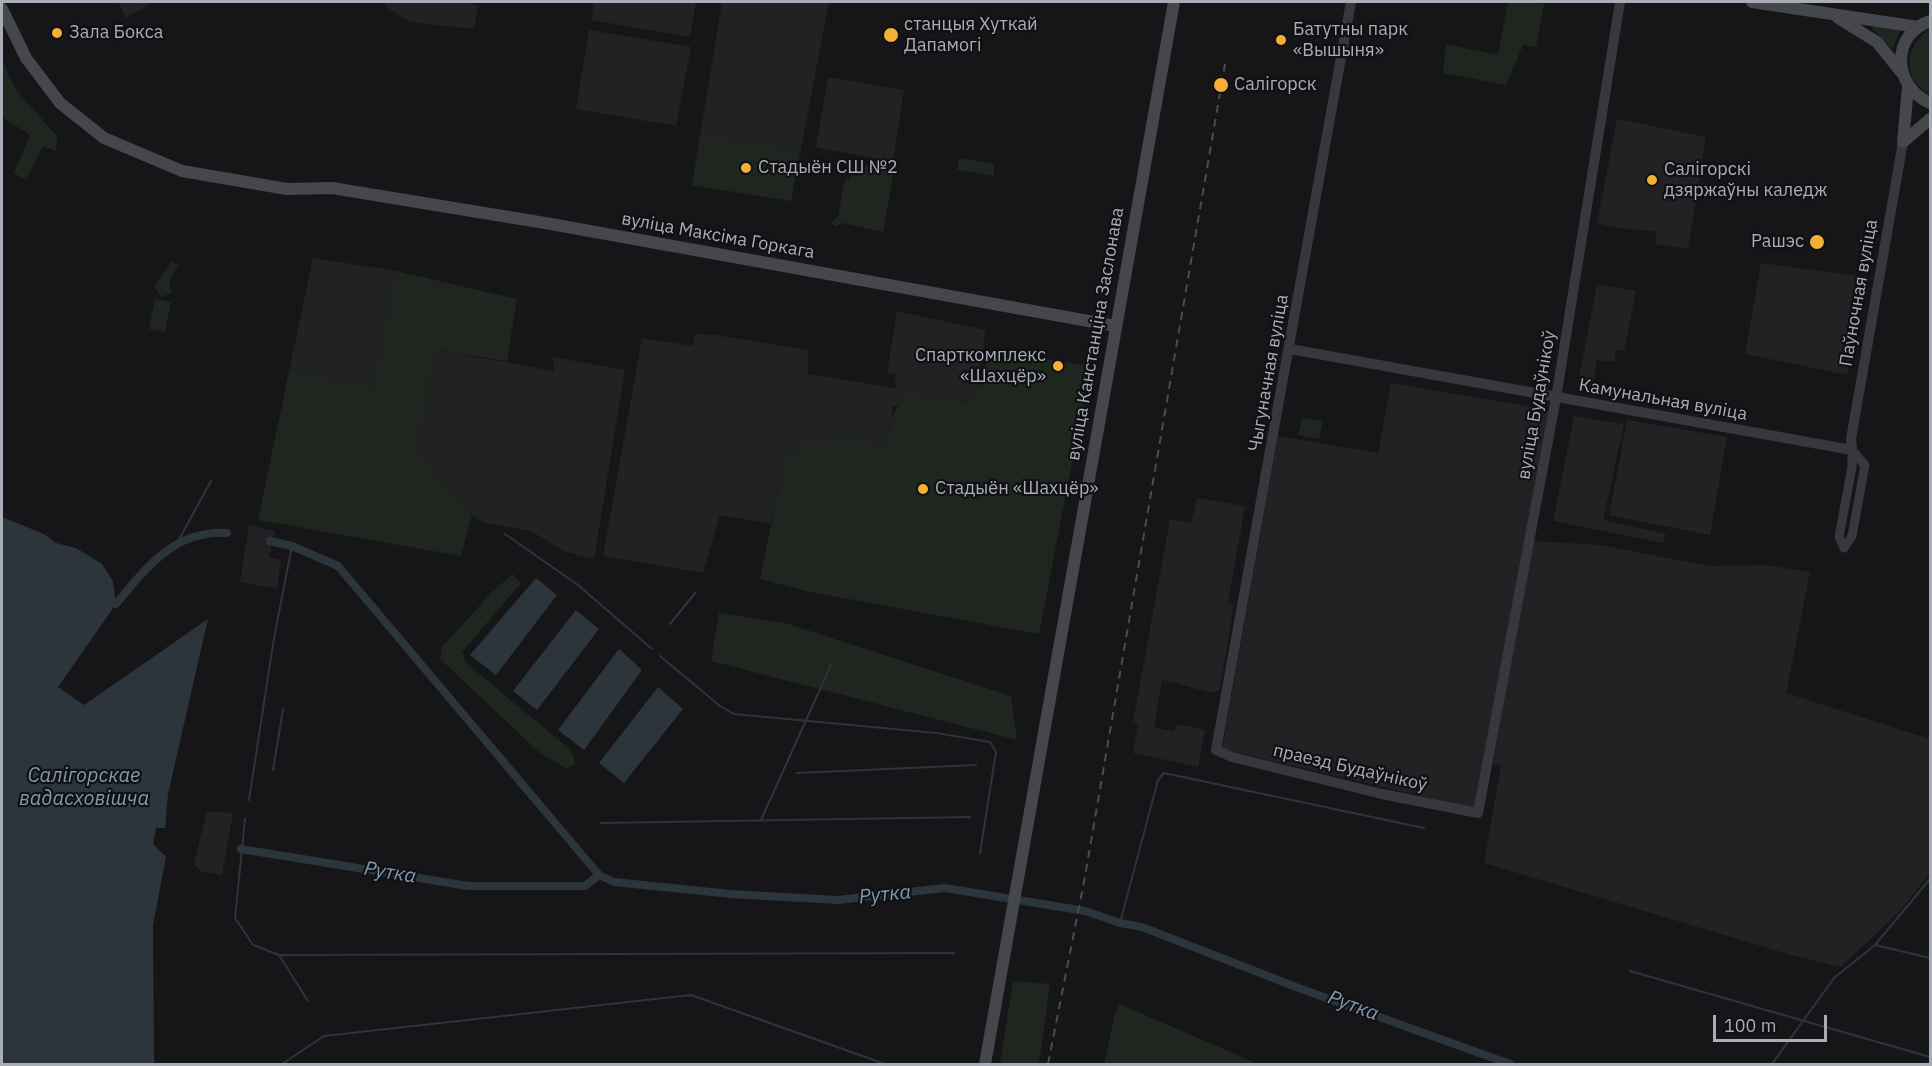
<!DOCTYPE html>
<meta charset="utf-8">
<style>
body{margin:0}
#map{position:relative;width:1932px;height:1066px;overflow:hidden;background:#161618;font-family:"IBM Plex Sans",sans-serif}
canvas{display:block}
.frame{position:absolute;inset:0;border:3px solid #a8adb8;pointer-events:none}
.scale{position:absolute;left:1713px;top:1015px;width:114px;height:27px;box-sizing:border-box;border:3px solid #a8adb8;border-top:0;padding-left:8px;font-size:18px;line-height:21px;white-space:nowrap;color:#a8adb8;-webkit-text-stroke:4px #111113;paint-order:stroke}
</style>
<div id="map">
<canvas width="1932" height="1066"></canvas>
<div class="frame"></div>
<div class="scale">100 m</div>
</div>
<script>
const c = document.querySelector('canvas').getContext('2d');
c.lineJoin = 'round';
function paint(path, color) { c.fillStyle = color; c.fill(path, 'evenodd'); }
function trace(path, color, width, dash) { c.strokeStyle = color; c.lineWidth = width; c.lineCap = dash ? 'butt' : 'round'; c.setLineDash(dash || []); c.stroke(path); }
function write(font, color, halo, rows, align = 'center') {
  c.font = font + ' "IBM Plex Sans",sans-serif'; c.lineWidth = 4.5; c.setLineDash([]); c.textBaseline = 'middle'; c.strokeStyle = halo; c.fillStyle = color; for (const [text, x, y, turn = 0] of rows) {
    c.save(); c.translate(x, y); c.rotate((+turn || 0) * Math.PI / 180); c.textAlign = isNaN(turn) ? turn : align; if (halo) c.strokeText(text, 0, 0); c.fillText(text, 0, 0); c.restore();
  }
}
paint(new Path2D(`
 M118,2H153L126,18Z
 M386,2H466L478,6L474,29L410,22L385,6Z
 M594,2H696L690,37L591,20Z
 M722,2H829L791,201L692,185Z
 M589,30L691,47L676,126L576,109Z
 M828,77L904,90L893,162L816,147Z
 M1617,119L1706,137L1688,249L1655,244L1656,231L1617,228L1597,223Z
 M313,258L396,271L373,387L289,371Z
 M1761,263L1866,277L1847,375L1745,354Z
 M1597,284L1636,291L1624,351L1616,350L1614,362L1597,360L1592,391L1577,389Z
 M897,311L986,330L974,403L905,391L899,406H893L887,444L832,437L830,446L798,455L786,453L771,524L720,515L703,573L603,556L642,338L693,346L695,334L715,335L808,350V374L896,388L895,374L887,373Z
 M436,350L554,371L553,357L625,370L594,559L566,552L531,531L483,522L472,515L416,452Z
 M1391,383L1549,410L1477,809L1222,749L1278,436L1378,453Z
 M1574,416L1624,424L1603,520L1666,534L1663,543L1553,521Z
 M1627,420L1727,437L1710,535L1609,515Z
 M1197,498L1245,506L1228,603L1234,605L1220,689L1213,693L1162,680L1154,727L1174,732L1177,724L1205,730L1198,767L1133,753L1138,724L1133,722L1170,519L1191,523Z
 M249,525L275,531L269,557L281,560L277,589L240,582Z
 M1531,541L1601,545L1708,566L1765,565L1810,572L1786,693L1930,739V873L1900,911L1841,967L1791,955L1484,863L1501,765L1493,763Z
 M207,811L233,813L222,875L202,872L194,864Z`), '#222225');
paint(new Path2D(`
 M1508,2L1544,4L1536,47L1523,45L1506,85L1443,73L1446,44L1498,55Z
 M1874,23L1901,29L1892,49L1872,28Z
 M1930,29V94C1901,79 1904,46 1930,29Z
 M2,61L16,90L57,136L56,151L43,146L26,180L14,173L30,135L2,117Z
 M700,136L799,152L791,201L692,185Z
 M959,158L995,164L993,176L957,170Z
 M848,162L894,171L883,232L842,223L835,226L831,223L838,216L845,179H849L851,168L847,167Z
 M172,261L179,266L169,281L172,293L161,297L154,287Z
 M396,271L517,299L507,361L436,350L416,452L472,515L461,556L258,520L289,371L373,387Z
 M155,299L171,302L165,332L149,329Z
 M989,349L1084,365L1080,390L1086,391L1039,634L810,592L760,579L786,453L798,455L800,440L829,446L832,437L887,444L892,415L895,413L905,391L973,403L978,376H983Z
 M1302,418L1323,421L1319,439L1298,435Z
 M513,574L521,583L462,652L466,663L571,750L575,763L567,769L541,754L440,659L442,647L492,592Z
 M719,613L785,623L1011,696L1017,740L711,661Z
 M1013,981L1050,984L1039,1064H1000Z
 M1120,1004L1131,1009L1258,1064H1104L1116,1010Z`), '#1e261f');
paint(new Path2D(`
 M2,517L44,534L56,543L76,548L102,564L113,581L116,604L58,687L84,705L208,619L168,794L165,828H156L153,844L166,857L153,925L154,1064H2Z
 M536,578L557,595L496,675L470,655Z
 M576,610L599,629L537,710L513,691Z
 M619,649L642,670L584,750L558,730Z
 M658,687L683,709L624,783L599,763Z`), '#2c353c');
trace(new Path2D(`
 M505,534L578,585L652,649
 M177,543L211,481
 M670,624L696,592
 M660,656L720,706L734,714L936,733L990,742L996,752L980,853
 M273,770L283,709
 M797,773L976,765
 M249,800L274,638L292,546
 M245,819L235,918L253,945L279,955L954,953
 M761,820L831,665
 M601,823L970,817
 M1120,923L1158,780L1164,773L1424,828
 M1875,945L1930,958
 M279,955L308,1001
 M1630,971L1930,1057
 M282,1064L324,1036L691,995L885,1064
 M1772,1064L1834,978L1875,945L1930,879`), '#2c353c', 2);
trace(new Path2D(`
 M270,541L292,546L338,566L599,875
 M116,604C147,567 174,530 227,533
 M241,849L468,886H585L599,875L614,882L731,894L838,900L945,888L1085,911L1120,923L1142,927L1296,987L1510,1064`), '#2c353c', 8);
trace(new Path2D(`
 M1844,548L1852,536L1865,465L1852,450
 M1844,548L1839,537L1852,467V450`), '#37383d', 9);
trace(new Path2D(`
 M1351,2L1216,750L1232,757L1382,794L1478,813L1556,398L1620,2
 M1290,349L1852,450L1851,439L1903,142`), '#37383d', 10);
trace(new Path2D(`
 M1752,2L1918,27
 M2,9L26,58L60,103L104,138L182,171L287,189L332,188L551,224L1116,326
 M1838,18L1877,42L1901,72
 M1930,21C1890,35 1893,87 1930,103
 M1903,142L1908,87
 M1903,142L1930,119
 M985,1064L1174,2`), '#45474d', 12);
trace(new Path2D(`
 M1048,1064L1084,882L1225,64`), '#4a4c52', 2, [8, 6]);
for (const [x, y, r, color] of [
 [57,33,6,"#f2b134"],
 [891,35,8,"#f2b134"],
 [1281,40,6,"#f2b134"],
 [1221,85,8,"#f2b134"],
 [746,168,6,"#f2b134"],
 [1652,180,6,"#f2b134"],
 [1817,242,8,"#f2b134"],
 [1058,366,6,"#f2b134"],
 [923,489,6,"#f2b134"]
]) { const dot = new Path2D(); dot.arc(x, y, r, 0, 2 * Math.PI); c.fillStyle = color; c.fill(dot); trace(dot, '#111113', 2); }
write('18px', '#a8adb8', '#111113', [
 ["станцыя Хуткай",904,25],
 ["Дапамогі",904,46],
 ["Батутны парк",1293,30],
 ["«Вышыня»",1293,51],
 ["Зала Бокса",69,33],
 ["Салігорск",1234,85],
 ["Стадыён СШ №2",758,168],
 ["Салігорскі",1664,170],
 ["дзяржаўны каледж",1664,191],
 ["Рашэс",1804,242,"right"],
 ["Спарткомплекс",1046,356,"right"],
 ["«Шахцёр»",1046,377,"right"],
 ["Стадыён «Шахцёр»",935,489]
], 'left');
write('18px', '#a8adb8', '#111113', [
 ["вуліца Максіма Горкага",718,236,10],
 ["Паўночная вуліца",1859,293,-80],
 ["вуліца Канстанціна Заслонава",1096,334,-80],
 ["Чыгуначная вуліца",1269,373,-80],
 ["Камунальная вуліца",1663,400,10],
 ["вуліца Будаўнікоў",1537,405,-80],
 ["праезд Будаўнікоў",1350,768,13]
]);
write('italic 20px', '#7f9bb3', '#111113', [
 ["Салігорскае",84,776],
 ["вадасховішча",84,799],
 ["Рутка",390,873,9],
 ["Рутка",885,895,-6],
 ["Рутка",1353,1006,20]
]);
</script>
